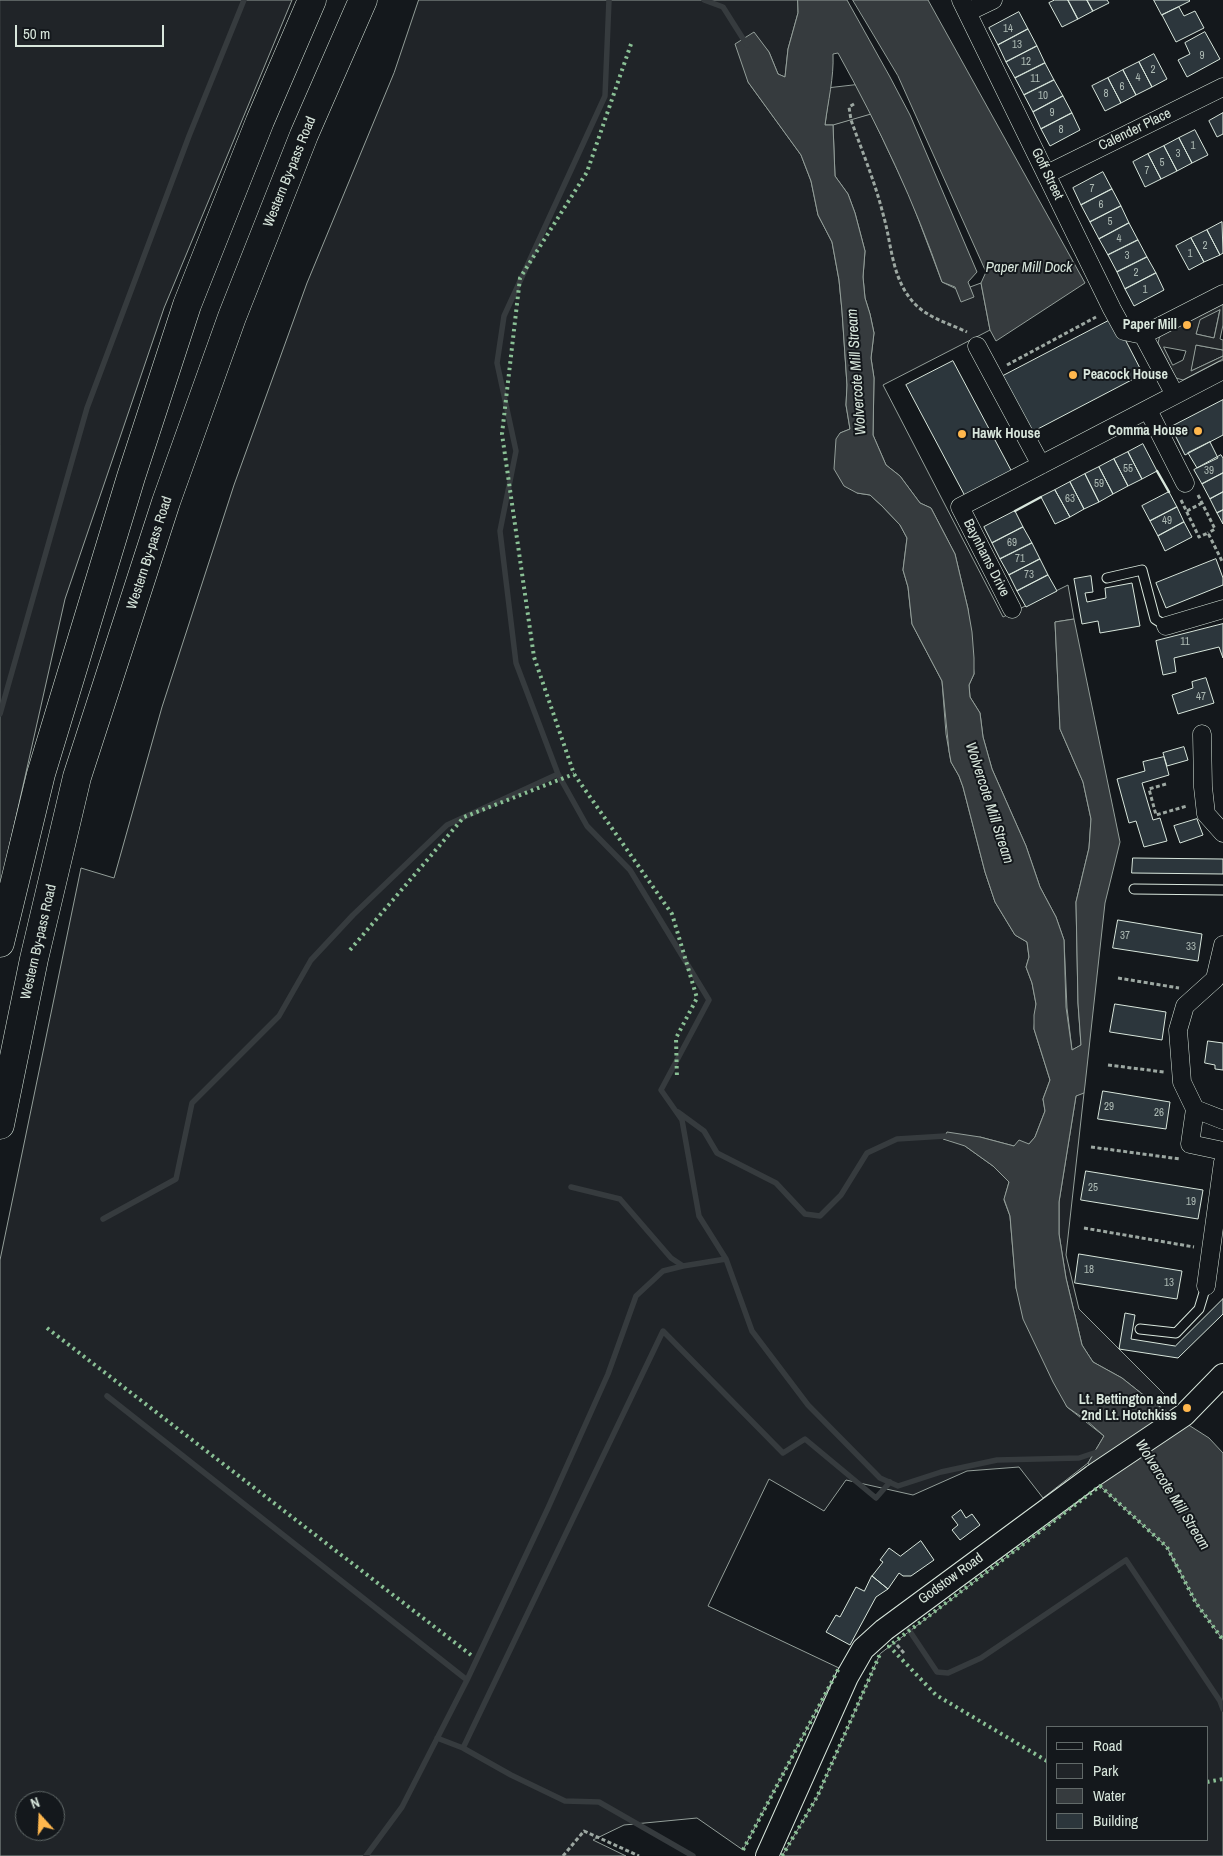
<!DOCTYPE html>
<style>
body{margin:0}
#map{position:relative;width:1223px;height:1856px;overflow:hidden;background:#14181c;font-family:"Archivo Narrow",sans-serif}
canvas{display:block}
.legend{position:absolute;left:1046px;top:1726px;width:162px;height:115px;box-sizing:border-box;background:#14181c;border:1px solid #626a69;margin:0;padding:6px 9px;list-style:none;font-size:15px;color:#d8e6dc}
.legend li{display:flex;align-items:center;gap:10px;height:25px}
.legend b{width:25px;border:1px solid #626a69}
.north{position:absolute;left:15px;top:1791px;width:50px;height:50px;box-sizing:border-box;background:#14181c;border:1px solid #626a69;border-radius:50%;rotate:340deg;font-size:14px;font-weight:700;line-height:20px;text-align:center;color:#d8e6dc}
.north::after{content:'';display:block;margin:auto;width:18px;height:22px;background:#ffb74d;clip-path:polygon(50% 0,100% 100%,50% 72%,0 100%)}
.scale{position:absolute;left:15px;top:25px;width:149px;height:22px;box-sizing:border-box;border:2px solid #d8e6dc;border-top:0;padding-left:6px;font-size:15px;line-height:18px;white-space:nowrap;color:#d8e6dc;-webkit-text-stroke:4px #14181c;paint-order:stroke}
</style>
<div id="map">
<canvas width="1223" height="1856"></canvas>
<ul class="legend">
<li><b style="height:6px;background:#14181c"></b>Road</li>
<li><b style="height:14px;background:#202428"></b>Park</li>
<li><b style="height:14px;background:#363b3e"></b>Water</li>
<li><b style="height:14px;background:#2c363c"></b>Building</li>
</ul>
<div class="north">N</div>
<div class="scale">50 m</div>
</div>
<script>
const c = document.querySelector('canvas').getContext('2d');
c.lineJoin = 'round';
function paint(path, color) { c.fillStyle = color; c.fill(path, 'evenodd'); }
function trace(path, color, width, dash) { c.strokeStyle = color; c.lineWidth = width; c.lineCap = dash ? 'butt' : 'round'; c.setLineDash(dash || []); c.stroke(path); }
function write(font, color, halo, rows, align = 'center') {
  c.font = font + ' "Archivo Narrow",sans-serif'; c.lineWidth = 4; c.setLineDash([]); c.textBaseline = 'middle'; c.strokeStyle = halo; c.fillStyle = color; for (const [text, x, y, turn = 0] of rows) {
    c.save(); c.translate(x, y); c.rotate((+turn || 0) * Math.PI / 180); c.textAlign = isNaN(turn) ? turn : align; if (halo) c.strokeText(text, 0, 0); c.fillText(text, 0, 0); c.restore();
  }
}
const green = new Path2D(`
 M0,0H292L164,308L65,599L0,888Z
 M419,0H798V13L788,49L785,77L778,74L769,52L762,44L748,82L801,155L811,181L818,215L832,242L839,280L842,311L847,385L846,405L850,429L840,433L857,493L870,495L882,506L900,525L907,538L903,570L908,587L912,624L942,681L946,734L951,762L959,776L963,787L985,872L995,902L1015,935L1027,942L1029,957L1026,967L1032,983L1036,1004L1034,1029L1050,1080L1043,1099L1045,1111L1035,1137L1029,1144L1014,1146L980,1137L965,1146L993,1166L1009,1182L1004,1200L1010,1216L1016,1288L1067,1407L1104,1436L1088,1463L1043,1498L1019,1467L967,1471L913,1495L846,1480L824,1511L769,1479L708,1606L839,1668L743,1850L697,1818L624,1825L593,1840L626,1856H0V1260L81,868L114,878L162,707L234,485L307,283L394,73ZM25,1801H55V1831H25Z
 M871,114L910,197L942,282L973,297L970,287L981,283L990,330L883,385L1003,617L1068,585L1074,619L1055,622L1060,729L1083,782L1091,819L1089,848L1076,902L1078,1003L1081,1045L1072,1050L1067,1008L1064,940L1056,917L1040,887L1026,846L992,769L983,737L980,713L970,697L969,685L974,674L968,609L955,554L931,508L920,503L900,476L886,465L873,435L874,378L871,358L874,333L870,314L865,298L863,277L865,251L855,213L848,194L835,176L833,125Z
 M1220,309L1214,338L1196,334L1200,319Z
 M1196,345L1223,350V356L1191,371Z
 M1084,1093L1066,1255L1079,1309L1177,1407L1171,1414L1151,1401L1122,1378L1093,1362L1082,1345L1066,1278L1059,1234V1202L1076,1096Z
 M1100,1486L1167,1547L1176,1566L1223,1640V1856H782L817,1797L880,1654ZM1047,1727H1207V1840H1047Z`);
paint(green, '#202428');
trace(green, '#939e99', 1);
const parking = new Path2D(`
 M856,85L871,114L833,125H825L830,88Z
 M1223,303V325L1220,339L1223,340V350L1196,345L1191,371L1223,356V359L1183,380L1176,378L1158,343L1160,335ZM1220,310L1214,338L1196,334L1200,320ZM1164,347L1186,351L1183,360L1173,365Z`);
paint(parking, '#24282b');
trace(parking, '#939e99', 1);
const water = new Path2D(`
 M798,0H847L890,77L910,115L977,272L968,282L974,297L961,302L955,287L942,282C915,203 879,127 838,53L833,54C834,78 828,101 825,125H833L835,176L848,194L855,213L865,251L863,277L865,298L870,314L874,333L871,358L874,378L873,435L886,465L900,476L920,503L931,508L955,554L968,609L972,632L974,658V674L969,685L970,697L980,713L983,737L992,769L1026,846L1040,887L1056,917L1064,940L1066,1007L1072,1050L1081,1045L1078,1003L1076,902L1089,848L1091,819L1083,782L1060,729L1055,622L1074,619L1120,842L1105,903L1085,1085L1084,1093L1076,1096L1059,1202V1234L1066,1278L1082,1345L1093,1362L1122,1378L1151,1401L1209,1438L1223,1453V1640L1196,1603L1167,1547L1100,1486L1088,1463L1104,1436L1086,1420L1067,1407L1053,1382L1023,1319L1016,1288L1010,1216L1004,1199L1009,1182L993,1166L965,1146L943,1139L947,1132L980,1137L1014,1146L1019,1140L1029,1144L1035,1137L1045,1111L1043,1099L1050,1080L1034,1029V1015L1036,1004L1032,983L1026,967L1029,957L1027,942L1015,935L995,902L985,872L963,787L959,776L951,762L949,751L942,681L912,624L908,587L903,570L907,538L900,525L882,506L870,495L857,493L844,486L834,469L836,439L840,433L850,429L846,405L847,385L842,311L839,280L832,242L818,215L811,181L801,155L748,82L735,44L754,32L769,52L778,74L785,77L788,49L798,13Z
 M853,0H928L1085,283L996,341L990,330L981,283L986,272L898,76Z`);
paint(water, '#363b3e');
trace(water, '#939e99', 1);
trace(new Path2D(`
 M704,0L723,7L747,45
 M0,714L87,408L189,136L244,0
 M558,774L516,663L500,531L516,451L497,363L504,316L605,96L609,0
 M678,1112L704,1131L717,1153L776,1183L805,1214L820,1216L841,1195L867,1153L897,1139L945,1136L951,1138
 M571,1187L620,1199L671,1258L683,1266L726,1259
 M103,1219L176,1179L192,1103L279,1016L311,960L353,915L447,825L558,774L587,826L630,870L709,1000L661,1090L682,1120L699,1216L726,1259L752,1331L808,1405L880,1478L898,1486L941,1472L997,1460L1079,1458L1100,1451
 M107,1396L467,1680
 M909,1630L937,1672L948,1673L981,1658L1126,1560L1220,1701L1223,1709
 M437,1738L463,1748L511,1775L565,1801L599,1802L693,1856
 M463,1748L663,1331L783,1453L805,1439L876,1498L890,1482
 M366,1856L402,1807L467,1680L548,1508L608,1374L636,1296L663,1271L683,1266`), '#363b3e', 5.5);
const building = new Path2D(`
 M1055,0H1068L1078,19L1062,27L1049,3Z
 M1068,0H1087L1093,11L1078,19Z
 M1087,0H1107L1109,3L1093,11Z
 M1154,0H1189L1190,1L1162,15Z
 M1179,7L1184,16L1195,11L1204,28L1176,42L1162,15Z
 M1019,12L1028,29L998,45L989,28Z
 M1028,29L1037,46L1006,62L998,45Z
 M1205,32L1220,59L1187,77L1178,60L1190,54L1185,43Z
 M1037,46L1045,63L1015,78L1006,62Z
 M1154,54L1167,79L1152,87L1139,62Z
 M1139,62L1152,87L1136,95L1123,70Z
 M1045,63L1054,80L1024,95L1015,78Z
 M1123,70L1136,95L1121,103L1108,78Z
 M1108,78L1121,103L1105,111L1092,86Z
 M1054,80L1063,96L1033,112L1024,95Z
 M1063,96L1072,113L1041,129L1033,112Z
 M1072,113L1080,130L1050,146L1041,129Z
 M1223,113V134L1217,137L1209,121Z
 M1195,130L1208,155L1192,163L1179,138Z
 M1179,138L1192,163L1177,171L1164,146Z
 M1164,146L1177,171L1161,179L1148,154Z
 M1148,154L1161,179L1145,187L1133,162Z
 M1103,172L1112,189L1081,205L1073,188Z
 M1112,189L1121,206L1090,222L1081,205Z
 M1121,206L1129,223L1099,239L1090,222Z
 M1222,222L1223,253L1220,255L1207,230Z
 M1129,223L1138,240L1108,255L1099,239Z
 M1207,230L1220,255L1204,262L1191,238Z
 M1191,238L1204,262L1189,270L1176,246Z
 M1138,240L1147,257L1117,272L1108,255Z
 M1147,257L1156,273L1125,289L1117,272Z
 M1156,273L1164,290L1134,306L1125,289Z
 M1114,318L1143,374L1032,432L1003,376Z
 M953,361L1012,472L965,496L906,385Z
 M1223,400V435L1185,455L1171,427Z
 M1210,442L1218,458L1197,468L1188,453Z
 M1143,444L1157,471L1142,479L1128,452Z
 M1128,452L1142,479L1128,486L1114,459Z
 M1221,455L1223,458V473L1202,484L1194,470Z
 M1114,459L1128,486L1113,494L1099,467Z
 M1099,467L1113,494L1099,502L1085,474Z
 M1223,473V492L1210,499L1202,484Z
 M1085,474L1099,502L1084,509L1070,482Z
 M1070,482L1084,509L1070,517L1055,490Z
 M1055,490L1070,517L1055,524L1041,497Z
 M1169,492L1177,507L1150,521L1142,506Z
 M1223,492V510L1217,513L1210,499Z
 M1177,507L1184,522L1158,536L1150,521Z
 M1223,510V524L1217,513Z
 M1015,511L1023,527L992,543L984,527Z
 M1184,522L1192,537L1165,551L1158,536Z
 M1023,527L1032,543L1000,559L992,543Z
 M1032,543L1040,559L1009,575L1000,559Z
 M1040,559L1048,575L1017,591L1009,575Z
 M1216,559L1223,578V585L1166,608L1156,583Z
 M1048,575L1057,591L1026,607L1017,591Z
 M1091,576L1093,592L1085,593L1087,602L1106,598L1105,588L1132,583L1140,626L1100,633L1098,621L1082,624L1074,579Z
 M1223,624V658L1219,647L1174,658L1176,672L1163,675L1156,641Z
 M1206,678L1214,703L1178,714L1172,695L1193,688L1192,682Z
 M1184,747L1188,760L1167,766L1163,753Z
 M1164,757L1169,775L1142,783L1153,820L1160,818L1167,841L1144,847L1136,821L1129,823L1117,779L1145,771L1143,762Z
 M1197,819L1203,835L1180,843L1174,826Z
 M1133,858L1223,859V874L1132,873Z
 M1118,920L1202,934L1198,961L1113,948Z
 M1115,1004L1166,1012L1162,1040L1110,1032Z
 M1208,1041L1223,1043V1070L1215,1069V1065L1205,1063Z
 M1103,1091L1170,1102L1166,1129L1098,1119Z
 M1086,1171L1203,1190L1198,1219L1081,1200Z
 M1079,1254L1182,1271L1177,1299L1075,1283Z
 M1223,1299V1314L1178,1358L1119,1349L1125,1313L1135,1315L1131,1339L1175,1346Z
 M961,1510L966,1518L972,1514L980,1525L960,1540L952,1530L958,1525L952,1517Z
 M921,1541L934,1560L911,1576H903L899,1573L888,1589L872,1576L883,1562L880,1560L889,1548L900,1556Z
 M872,1576L888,1589L876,1597L850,1645L826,1632L836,1615L840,1617L856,1587L864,1591Z`);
paint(building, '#2c363c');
trace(building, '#d8e6dc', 1);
const service = new Path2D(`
 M1107,578L1142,570L1155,619L1166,626
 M1134,889L1223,890
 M1140,1329L1176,1333L1199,1309L1206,1286`);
const minor = new Path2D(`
 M961,0L1112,309L1124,331L1143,335
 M968,12L993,0
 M1047,174L1223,87
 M1143,335L1223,294
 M1143,335L1175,395
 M977,346L1041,465
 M1148,410L1185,483
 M1012,609L960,507L1223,370
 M1166,626L1223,609
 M1202,734L1203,787L1206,814L1223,833
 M1223,945L1215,979L1185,1006L1178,1030L1182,1082L1195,1109L1223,1120
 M1195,1109L1190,1144L1223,1151
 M1206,1286L1223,1162`);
const tertiary = new Path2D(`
 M767,1856L847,1677L863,1649L884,1630L1093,1476L1184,1415L1223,1375`);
const trunk = new Path2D(`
 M0,943L41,774L131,477L187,305L260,121L312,0
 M0,1125L34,959L77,777L166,502L232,317L304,135L363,0`);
trace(service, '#d8e6dc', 11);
trace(minor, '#d8e6dc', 19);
trace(tertiary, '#d8e6dc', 24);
trace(trunk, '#d8e6dc', 29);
trace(new Path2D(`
 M854,104L849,107L851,120C862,151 875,182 883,214C892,244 891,278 914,303C928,318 948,323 967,332
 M1007,365L1096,317
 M1198,495L1215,529L1208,533
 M1181,500L1199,537L1208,533L1223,563
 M1187,511L1202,503
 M1166,784L1149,789L1156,815L1187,806
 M1118,978L1179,988
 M1108,1065L1164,1072
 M1091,1147L1180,1159
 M1084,1228L1194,1247
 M897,1645L904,1653
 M563,1856L584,1831L639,1856`), '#9da8a2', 3, [4, 2.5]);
trace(service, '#14181c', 9);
trace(minor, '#14181c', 18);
trace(tertiary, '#14181c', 22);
trace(trunk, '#14181c', 28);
trace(new Path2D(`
 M631,44L587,172L520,278L502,434L534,657L574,774L672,914L697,998L676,1038L677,1079
 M350,950L464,817L574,774
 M47,1328L471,1655
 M1047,1761L936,1695L889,1646L1100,1486L1167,1547L1196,1603L1223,1640
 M1207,1782L1223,1779
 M743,1850L839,1668
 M782,1856L817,1797L880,1654`), '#8ac095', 4, [2.5, 4]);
trace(new Path2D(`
 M1157,471L1169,492
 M1015,511L1041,497`), '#d8e6dc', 2.5);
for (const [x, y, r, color] of [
 [1187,325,5,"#ffb74d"],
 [1073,375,5,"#ffb74d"],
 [1198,431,5,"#ffb74d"],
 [962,434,5,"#ffb74d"],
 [1187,1408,5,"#ffb74d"]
]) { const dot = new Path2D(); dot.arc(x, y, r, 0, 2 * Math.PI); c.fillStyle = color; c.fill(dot); trace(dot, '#14181c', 2); }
write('11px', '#adbab4', null, [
 ["14",1008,29],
 ["13",1017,45],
 ["9",1202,56],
 ["12",1026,62],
 ["2",1153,70],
 ["4",1138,78],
 ["11",1035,79],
 ["6",1122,87],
 ["8",1106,94],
 ["10",1043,96],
 ["9",1052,113],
 ["8",1061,130],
 ["1",1193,146],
 ["3",1178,154],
 ["5",1162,163],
 ["7",1147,171],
 ["7",1092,189],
 ["6",1101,205],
 ["5",1110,222],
 ["4",1119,239],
 ["2",1205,246],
 ["1",1190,254],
 ["3",1127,256],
 ["2",1136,273],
 ["1",1145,290],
 ["55",1128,469],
 ["39",1209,471],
 ["59",1099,484],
 ["63",1070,499],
 ["49",1167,521],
 ["69",1012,543],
 ["71",1020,559],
 ["73",1029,575],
 ["11",1185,642],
 ["47",1201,697],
 ["37",1125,936],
 ["33",1191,947],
 ["29",1109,1107],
 ["26",1159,1113],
 ["25",1093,1188],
 ["19",1191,1202],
 ["18",1089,1270],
 ["13",1169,1283]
]);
write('14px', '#d8e6dc', '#14181c', [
 ["Calender Place",1135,130,-26],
 ["Western By-pass Road",290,172,-68],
 ["Goff Street",1047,174,64],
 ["Western By-pass Road",150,553,-72],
 ["Baynhams Drive",986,558,63],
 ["Western By-pass Road",39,942,-77],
 ["Godstow Road",951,1579,-36]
]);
write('bold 14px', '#d8e6dc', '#14181c', [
 ["Paper Mill",1177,325],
 ["Peacock House",1083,375,"left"],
 ["Comma House",1188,431],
 ["Hawk House",972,434,"left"],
 ["Lt. Bettington and",1177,1400],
 ["2nd Lt. Hotchkiss",1177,1416]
], 'right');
write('italic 15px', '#d8e6dc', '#14181c', [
 ["Paper Mill Dock",1029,268],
 ["Wolvercote Mill Stream",857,372,-94],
 ["Wolvercote Mill Stream",989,803,72],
 ["Wolvercote Mill Stream",1172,1495,58]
]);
</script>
